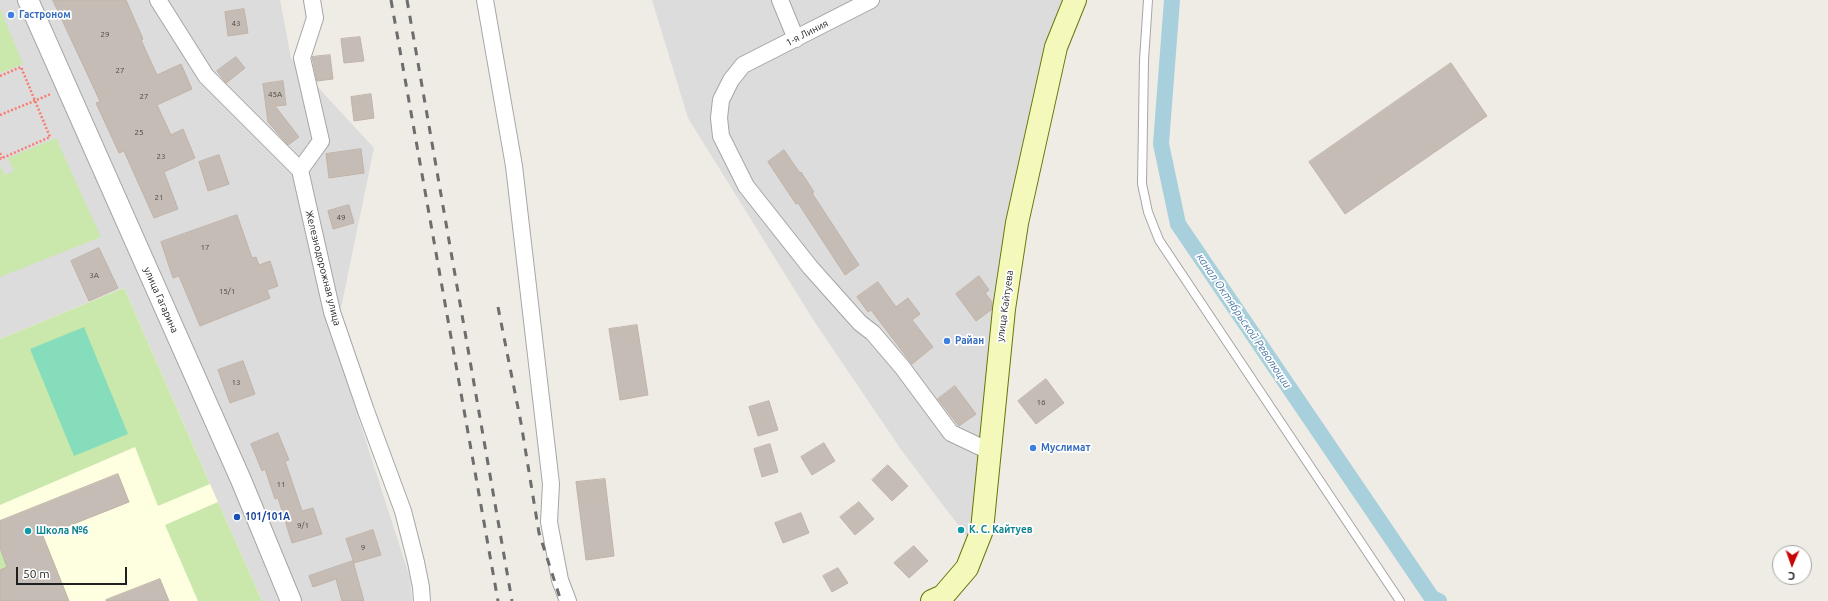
<!DOCTYPE html>
<meta charset="utf-8">
<style>
body{margin:0}
#map{position:relative;width:1828px;height:601px;overflow:hidden;background:#efece5;font-family:Ubuntu,sans-serif}
canvas{display:block}
.north{position:absolute;left:1772px;top:545px;width:40px;height:40px;box-sizing:border-box;background:#fff;border:1px solid #a5a5a5;border-radius:50%;rotate:182deg;font-size:11px;font-weight:700;line-height:16px;text-align:center;color:#1f1f1f}
.north::after{content:'';display:block;margin:auto;width:14px;height:18px;background:#c90405;clip-path:polygon(50% 0,100% 100%,50% 72%,0 100%)}
.scale{position:absolute;left:16px;top:567px;width:111px;height:18px;box-sizing:border-box;border:2px solid #1f1f1f;border-top:0;padding-left:5px;font-size:12px;line-height:14px;white-space:nowrap;color:#1f1f1f;-webkit-text-stroke:3px #fff;paint-order:stroke}
</style>
<div id="map">
<canvas width="1828" height="601"></canvas>
<div class="north">С</div>
<div class="scale">50 m</div>
</div>
<script>
const c = document.querySelector('canvas').getContext('2d');
c.lineJoin = 'round';
function paint(path, color) { c.fillStyle = color; c.fill(path, 'evenodd'); }
function trace(path, color, width, dash) { c.strokeStyle = color; c.lineWidth = width; c.lineCap = dash ? 'butt' : 'round'; c.setLineDash(dash || []); c.stroke(path); }
function write(font, color, halo, rows, align = 'center') {
  c.font = font + ' Ubuntu,sans-serif'; c.lineWidth = 3.5; c.setLineDash([]); c.textBaseline = 'middle'; c.strokeStyle = halo; c.fillStyle = color; for (const [text, x, y, turn = 0] of rows) {
    c.save(); c.translate(x, y); c.rotate((+turn || 0) * Math.PI / 180); c.textAlign = isNaN(turn) ? turn : align; if (halo) c.strokeText(text, 0, 0); c.fillText(text, 0, 0); c.restore();
  }
}
paint(new Path2D(`
 M0,0H280L291,58L374,148L334,342L410,578L412,601H0Z
 M652,0H1067L971,542L902,451L814,321L688,118Z`), '#dddcdc');
paint(new Path2D(`
 M124,288L218,502L262,601H0V339Z`), '#fefee0');
paint(new Path2D(`
 M0,8L23,64L0,73Z
 M56,138L101,237L0,277V166L5,175L14,171L8,158Z
 M124,288L210,484L158,506L135,447L0,505V339Z
 M218,502L262,601H198L165,525Z
 M0,548L2,552L20,562L0,570Z`), '#cae8ac');
paint(new Path2D(`
 M84,327L128,434L74,456L30,349Z`), '#85ddbb');
trace(new Path2D(`
 M1172,0L1161,144L1178,224L1432,598L1439,601`), '#a7d0dc', 16);
const building = new Path2D(`
 M53,0H126L143,39L141,40L157,75L181,64L192,89L157,105L171,135L183,129L195,158L164,172L178,209L154,218L124,151L119,153L96,103L100,102Z
 M244,9L248,33L228,36L225,12Z
 M360,37L364,61L344,63L341,39Z
 M330,55L333,79L317,81L312,57Z
 M236,57L245,68L226,83L217,71Z
 M1451,63L1487,116L1345,214L1309,162Z
 M283,81L286,105L275,106L299,137L288,145L268,122L263,84Z
 M371,94L374,118L354,121L351,97Z
 M361,149L364,173L329,178L326,154Z
 M784,150L800,173L801,172L814,192L812,193L859,265L845,275L798,203L796,204L768,162Z
 M219,155L229,184L208,191L199,162Z
 M349,205L354,223L333,229L328,211Z
 M237,215L252,258L256,257L259,265L270,261L278,286L267,290L270,298L200,326L179,276L173,278L161,242Z
 M99,248L118,288L89,301L71,261Z
 M979,276L989,290L985,293L992,302L991,310L976,321L956,294Z
 M878,282L896,307L908,298L920,314L912,320L933,347L912,364L871,310L868,312L857,297Z
 M637,325L648,395L620,400L609,329Z
 M243,361L255,394L230,403L218,370Z
 M1046,379L1064,403L1036,424L1018,401Z
 M955,386L976,414L959,426L938,399Z
 M769,401L778,430L758,436L749,407Z
 M278,433L289,460L285,461L302,511L313,508L322,534L292,543L278,498L275,499L265,469L262,471L251,444Z
 M824,443L835,461L812,475L801,457Z
 M770,444L778,472L762,477L754,449Z
 M888,465L908,486L892,501L872,480Z
 M118,474L129,502L43,536L69,601H0V570L7,567L0,548V521Z
 M605,479L614,556L586,560L576,482Z
 M859,502L874,519L855,535L840,517Z
 M801,513L809,533L783,543L775,523Z
 M373,530L381,555L354,563L346,539Z
 M914,546L928,561L909,578L894,563Z
 M353,561L364,601H342L336,579L313,587L309,576Z
 M838,568L848,583L832,592L823,576Z
 M160,579L169,601H106V600Z`);
paint(building, '#c4bcb5');
trace(building, '#c1b3a8', 1);
const service = new Path2D(`
 M1148,0L1144,60L1142,184L1148,212L1159,240L1400,601`);
const minor = new Path2D(`
 M158,0L206,76L300,170L332,312L366,411L403,511L416,562L421,587L422,601
 M485,0L514,166L551,484L549,522L560,580L568,601
 M780,0L796,39
 M871,0L743,65L731,80L721,100L719,118L721,136L746,186L810,267L860,323L873,333L902,367L951,433L989,451
 M300,170L321,141L302,58L315,18L312,0`);
const tertiary = new Path2D(`
 M28,0L241,480L291,601`);
const secondary = new Path2D(`
 M932,601L943,596L967,568L982,530L1004,309L1017,223L1056,47L1075,0`);
trace(service, '#a6a6a6', 10);
trace(minor, '#a6a6a6', 18);
trace(tertiary, '#a6a6a6', 22);
trace(secondary, '#697507', 24);
trace(new Path2D(`
 M0,76L21,67L50,137L0,159
 M0,115L51,94
 M0,153L2,158`), '#f77d6f', 2.5, [2, 2]);
trace(service, '#fff', 8);
trace(minor, '#fff', 16);
trace(tertiary, '#fff', 20);
trace(secondary, '#f5f8bb', 22);
trace(new Path2D(`
 M391,0L498,601
 M407,0L512,601
 M498,307L521,423L539,533L561,601`), '#6d6d6d', 3, [8, 8]);
for (const [x, y, r, color] of [
 [11,15,4,"#3f7fe0"],
 [947,341,4,"#3f7fe0"],
 [1033,448,4,"#3f7fe0"],
 [237,517,4,"#1a4fb4"],
 [961,530,4,"#0f9aa8"],
 [28,531,4,"#0f9aa8"]
]) { const dot = new Path2D(); dot.arc(x, y, r, 0, 2 * Math.PI); c.fillStyle = color; c.fill(dot); trace(dot, '#fff', 1.5); }
write('8px', '#484644', null, [
 ["43",236,23],
 ["29",105,34],
 ["27",120,70],
 ["45А",275,94],
 ["27",144,96],
 ["25",139,132],
 ["23",161,156],
 ["21",159,197],
 ["49",341,217],
 ["17",205,247],
 ["3А",94,275],
 ["15/1",227,291],
 ["13",236,382],
 ["16",1041,402],
 ["11",281,484],
 ["9/1",303,525],
 ["9",363,547]
]);
write('bold 10px', '#366cbe', '#fff', [
 ["Гастроном",19,15],
 ["Райан",955,341],
 ["Муслимат",1041,448]
], 'left');
write('10px', '#1f1f1f', '#fff', [
 ["1-я Линия",807,33,-27],
 ["Железнодорожная улица",323,268,76],
 ["улица Гагарина",161,300,66],
 ["улица Кайтуева",1005,306,-82]
]);
write('bold 10px', '#164399', '#fff', [
 ["101/101А",245,517]
], 'left');
write('bold 10px', '#0d838f', '#fff', [
 ["К. С. Кайтуев",969,530],
 ["Школа №6",36,531]
], 'left');
write('italic 11px', '#4a78a5', '#fff', [
 ["канал Октябрьской Революции",1244,321,56]
]);
</script>
